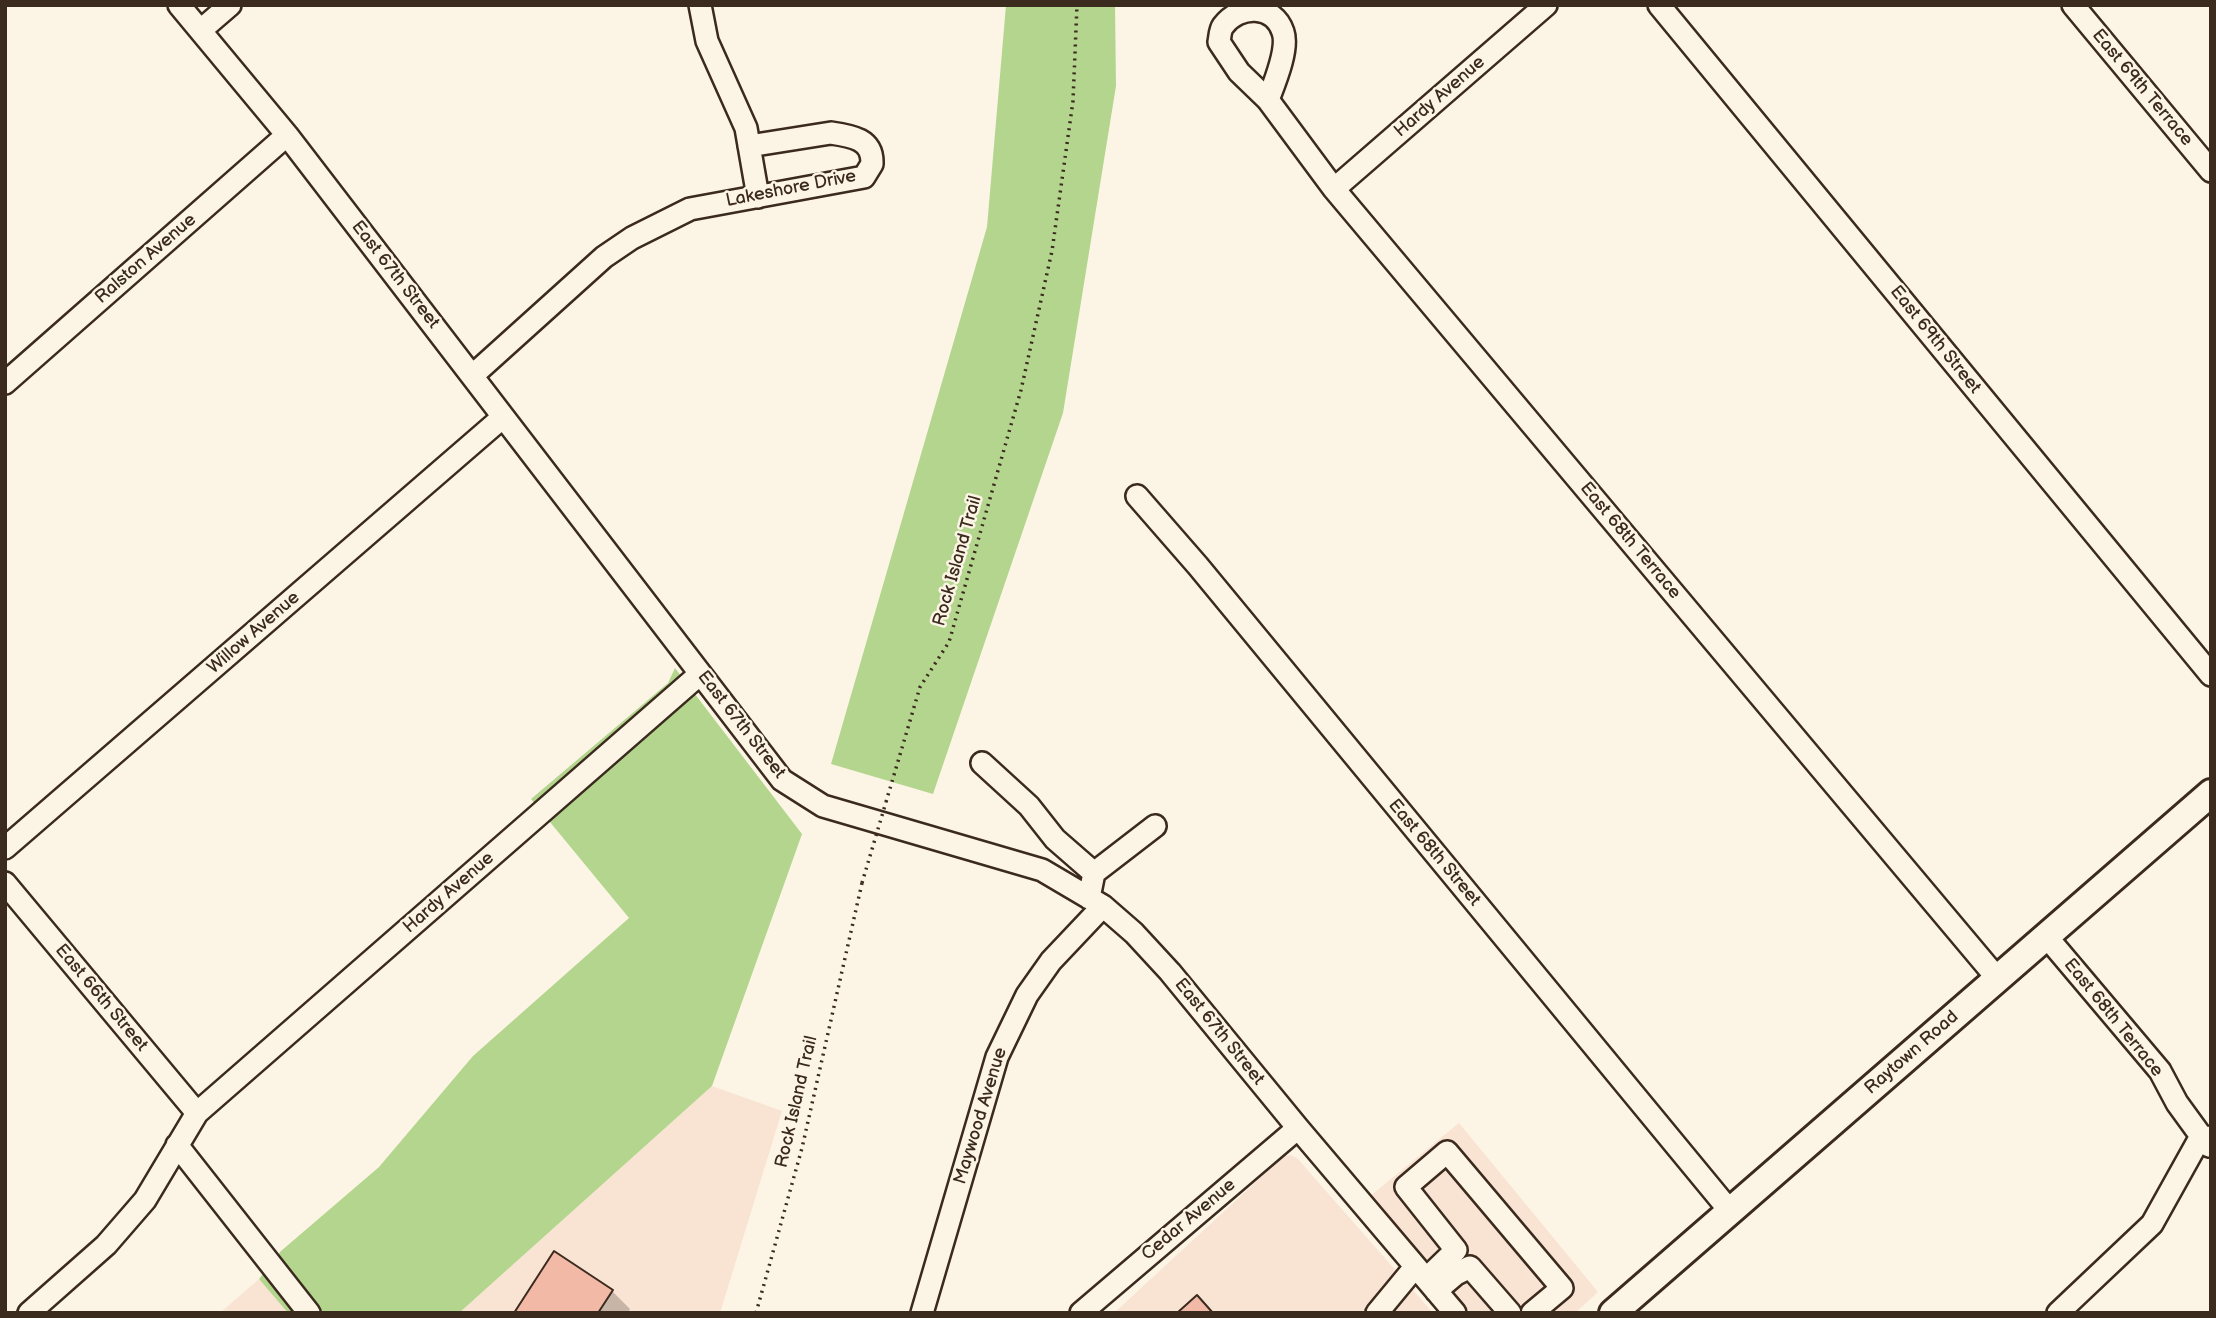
<!DOCTYPE html>
<style>
body{margin:0}
#map{position:relative;width:2216px;height:1318px;overflow:hidden;background:#fcf5e5;font-family:"Balsamiq Sans",sans-serif}
canvas{display:block}
.frame{position:absolute;inset:0;border:7px solid #3b2a1e;pointer-events:none}
</style>
<div id="map">
<canvas width="2216" height="1318"></canvas>
<div class="frame"></div>
</div>
<script>
const c = document.querySelector('canvas').getContext('2d');
c.lineJoin = 'round';
function paint(path, color) { c.fillStyle = color; c.fill(path, 'evenodd'); }
function trace(path, color, width, dash) { c.strokeStyle = color; c.lineWidth = width; c.lineCap = dash ? 'butt' : 'round'; c.setLineDash(dash || []); c.stroke(path); }
function write(font, color, halo, rows, align = 'center') {
  c.font = font + ' "Balsamiq Sans",sans-serif'; c.lineWidth = 5; c.setLineDash([]); c.textBaseline = 'middle'; c.strokeStyle = halo; c.fillStyle = color; for (const [text, x, y, turn = 0] of rows) {
    c.save(); c.translate(x, y); c.rotate((+turn || 0) * Math.PI / 180); c.textAlign = isNaN(turn) ? turn : align; if (halo) c.strokeText(text, 0, 0); c.fillText(text, 0, 0); c.restore();
  }
}
paint(new Path2D(`
 M712,1086L782,1111L720,1313H459Z
 M1459,1123L1598,1292L1575,1313H1471L1369,1197Z
 M1290,1155L1297,1158L1433,1313H1114L1283,1157Z
 M259,1279L288,1313H220Z`), '#f9e3d2');
paint(new Path2D(`
 M1006,5H1115L1116,86L1063,413L933,794L831,764L987,227Z
 M675,668L802,834L712,1086L459,1313H288L259,1279L281,1251L379,1167L473,1056L629,918L531,799L668,683Z`), '#b4d58e');
paint(new Path2D(`
 M612,1291L630,1309L628,1313H516Z`), '#0003');
const building = new Path2D(`
 M554,1251L613,1290L598,1313H514Z
 M1197,1295L1213,1313H1177Z`);
paint(building, '#f1b9a6');
trace(building, '#3b2a1e', 2);
const minor = new Path2D(`
 M179,5L287,135L782,780L823,806L1042,870L1103,906L1134,933L1170,972L1298,1128L1455,1313
 M700,5L707,41L746,128L758,197
 M1659,5L2211,675
 M2073,5L2211,171
 M201,30L230,5
 M1268,100C1274,84 1289,49 1283,32C1274,4 1239,4 1223,26C1220,30 1220,37 1219,42L1239,72L1268,100L1334,189L1997,978
 M1334,189L1546,5
 M472,376L604,257L632,238L690,209L864,177L872,164C873,139 852,136 831,133L749,146
 M5,383L287,135
 M1137,496L1198,566L1730,1211
 M982,763L1029,806L1055,839L1094,873L1089,898
 M5,848L503,417
 M1094,873L1155,826
 M5,883L197,1113
 M2046,936L2160,1071L2177,1103L2201,1136L2211,1138
 M177,1145L309,1313
 M1426,1279L1456,1250L1406,1187L1447,1152L1562,1288L1532,1313
 M1436,1291L1456,1274L1470,1267L1510,1313
 M29,1313L106,1245L145,1200L197,1113L700,674
 M922,1313L997,1057L1027,995L1051,961L1103,906
 M1081,1313L1298,1128
 M1377,1313L1415,1267
 M2058,1313L2152,1224L2201,1136L2209,1146`);
const major = new Path2D(`
 M1613,1313L2211,793`);
trace(minor, '#3b2a1e', 26);
trace(major, '#3b2a1e', 32);
trace(new Path2D(`
 M886,802L920,687L949,642L1021,390L1052,251L1073,101L1077,5
 M756,1313L802,1148L862,883`), '#3b2a1e', 3.5, [2, 5]);
trace(minor, '#fcf5e5', 21);
trace(major, '#fcf5e5', 26);
trace(new Path2D(`
 M862,883L886,802`), '#3b2a1e', 3.5, [2, 5]);
write('18px', '#3b2a1e', '#fcf5e5', [
 ["East 69th Terrace",2142,88,50],
 ["Hardy Avenue",1440,97,-41],
 ["Lakeshore Drive",791,189,-11],
 ["Ralston Avenue",146,259,-41],
 ["East 67th Street",395,275,52],
 ["East 69th Street",1935,340,51],
 ["East 68th Terrace",1630,541,50],
 ["Rock Island Trail",958,561,-74],
 ["Willow Avenue",254,633,-41],
 ["East 67th Street",741,725,52],
 ["East 68th Street",1434,853,50],
 ["Hardy Avenue",449,893,-41],
 ["East 66th Street",101,998,50],
 ["East 68th Terrace",2113,1018,51],
 ["East 67th Street",1219,1032,51],
 ["Raytown Road",1912,1053,-41],
 ["Rock Island Trail",797,1102,-77],
 ["Maywood Avenue",981,1116,-73],
 ["Cedar Avenue",1189,1220,-40]
]);
</script>
